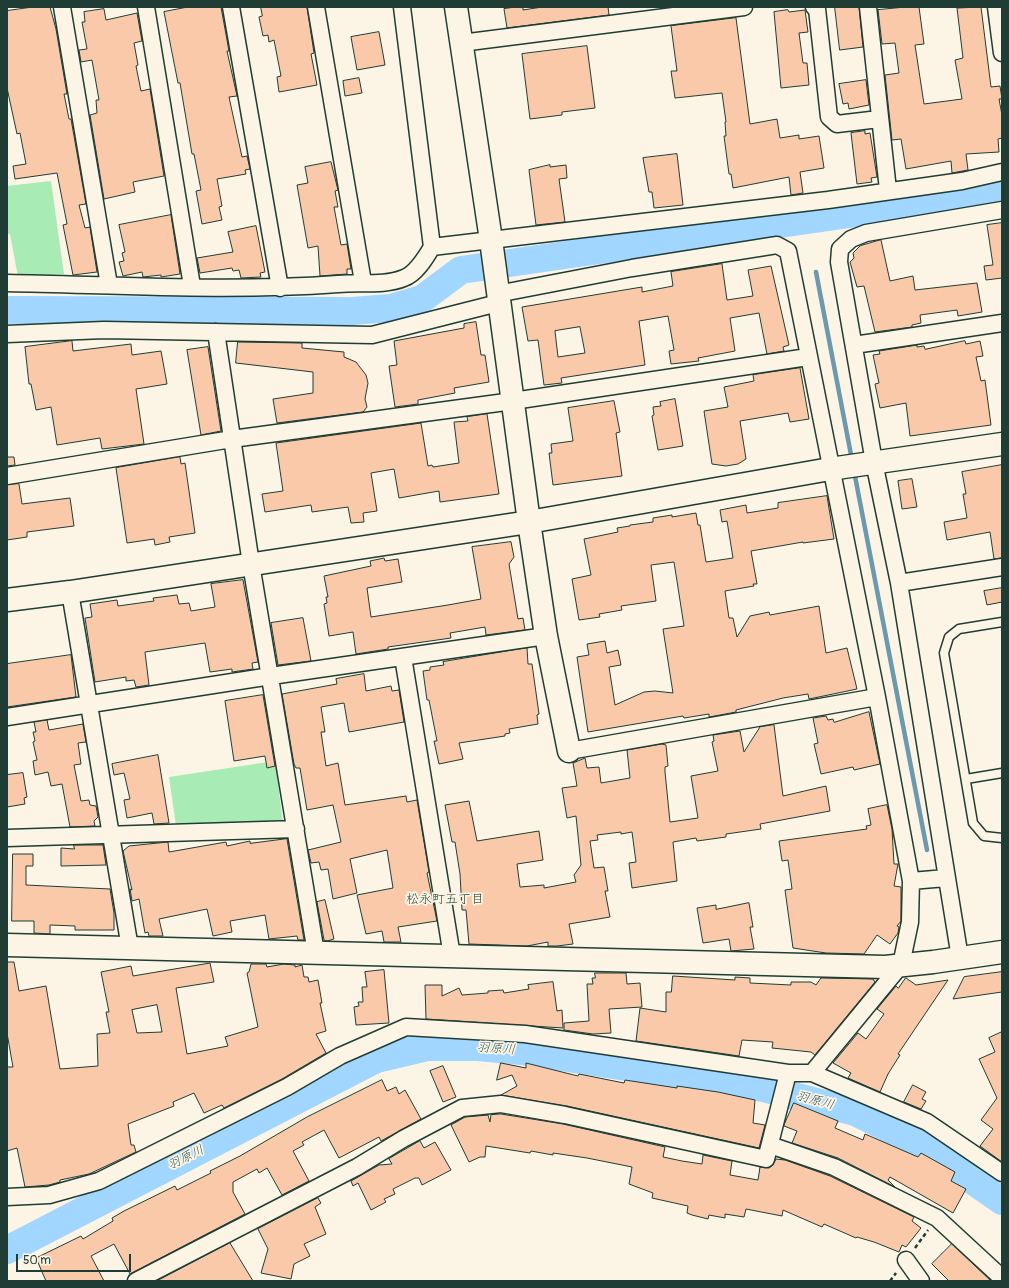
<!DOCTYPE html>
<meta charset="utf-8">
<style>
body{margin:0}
#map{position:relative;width:1009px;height:1288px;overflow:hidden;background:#fcf5e5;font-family:Pangolin,sans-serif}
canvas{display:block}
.frame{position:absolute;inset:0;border:8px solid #1f3d34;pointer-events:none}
.scale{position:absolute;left:16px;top:1254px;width:115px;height:18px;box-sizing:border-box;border:2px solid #1f3d34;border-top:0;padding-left:5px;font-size:12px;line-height:14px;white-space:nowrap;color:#1f3d34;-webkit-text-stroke:3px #fcf5e5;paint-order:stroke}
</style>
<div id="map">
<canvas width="1009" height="1288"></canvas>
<div class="frame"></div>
<div class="scale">50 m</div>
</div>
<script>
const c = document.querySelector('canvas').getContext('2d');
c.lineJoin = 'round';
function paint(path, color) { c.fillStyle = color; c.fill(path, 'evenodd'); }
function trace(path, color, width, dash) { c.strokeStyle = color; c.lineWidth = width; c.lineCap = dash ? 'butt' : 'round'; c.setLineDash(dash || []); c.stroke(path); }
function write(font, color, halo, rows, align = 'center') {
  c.font = font + ' Pangolin,"Klee One",sans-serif'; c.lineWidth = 3.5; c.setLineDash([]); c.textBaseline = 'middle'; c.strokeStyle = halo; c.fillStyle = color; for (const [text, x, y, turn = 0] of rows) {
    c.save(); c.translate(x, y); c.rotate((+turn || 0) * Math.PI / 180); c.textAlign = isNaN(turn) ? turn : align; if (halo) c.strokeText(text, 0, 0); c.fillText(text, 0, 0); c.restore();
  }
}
paint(new Path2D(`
 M51,181L64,274L18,277L10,234H7V186Z
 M275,761L283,823L176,826L169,777Z`), '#a8ebb5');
trace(new Path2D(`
 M816,272L852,460
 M854,471L927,850`), '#6c99ae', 4.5);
trace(new Path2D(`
 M7,310L352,311L391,308L422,299L461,270L1002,192
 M7,1250L376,1059L427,1047H478L522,1051L763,1088L855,1112L920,1144L1002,1201`), '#a0d6ff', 28);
const building = new Path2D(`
 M33,7H50L56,29L67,94H64L69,119H71L86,204L79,205L85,228L90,227L97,272L73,275L63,225L67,224L57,173L15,179L13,166L26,164L20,133L17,134L7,88V11Z
 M188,7H221L229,51H227L237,96L229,97L242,157L247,156L250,169L245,170L246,174L217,179L222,206L219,207L222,220L202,224L196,191L201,190L194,154H192L180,83H178L164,12Z
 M261,7H307L314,53L311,54L317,85L279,92L277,77L281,76L274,40L269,42L268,35L263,36L259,17L262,16Z
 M516,7H523V10L542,7H608L609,15L507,28L504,9Z
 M835,7H859L863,47L840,50Z
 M906,7H919L924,44L915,45L924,104L962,99L955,60L963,58L957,8L981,7L991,87L1000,86L1002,99H999L1002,115V138L998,139L999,152L966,154L968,170L952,173L951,161L906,169L901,139L892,140L885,75L899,73L895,43L882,44L878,10Z
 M104,9L106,20L137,13L142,41L134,43L138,65L136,66L141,91L150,89L164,176L133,182L135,192L104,199L90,115L97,113L96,100H99L92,60L81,62L79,50L87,49L82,22H85L84,12Z
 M788,10L789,12L805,10L808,32L799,33L803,63H807L809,85L781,88L774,12Z
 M736,18L750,124L777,119L780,138L799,135V139L819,136L824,168L800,172L803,193L791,195L789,177L733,188L731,174H729L724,136H726L725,122H726L722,93L675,98L671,71H677L671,26Z
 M379,32L385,65L357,70L351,37Z
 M587,46L595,108L562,112V115L530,119L522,54Z
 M359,78L362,93L345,96L343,81Z
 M866,80L869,105L849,109L848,103L843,104L839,84Z
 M865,131V134L870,133L877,177L871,178L872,182L857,184L851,133Z
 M677,154L683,205L654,208L652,192H649L643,158Z
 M331,162L338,190L335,191L338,207H334L341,245L347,244L351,269H347V274L320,276L318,246L308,248L297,185L308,183L305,167Z
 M550,165V167L566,165L567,178L559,179L565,222L536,225L529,170Z
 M171,215L180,274L161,277V275L143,277L142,272L123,276L119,262L124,261L122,253L125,252L119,225Z
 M1002,223V278L986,280L984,266L993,265L987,225Z
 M256,226L265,272L260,273L261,277L241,278L239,270L233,271L232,268L200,273L197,258L233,252L228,232Z
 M881,240L890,281L913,276L915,290L977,283L982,312L958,316L957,310L920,315L921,323L912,325V327L875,332L864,286L857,287L850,262L854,258L853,253L860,246Z
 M722,264L727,300L753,296L748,270L771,266L789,345L783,347L784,351L767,354L759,313L730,318L735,351L698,358L699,361L671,364L669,351L674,350L668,316L639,321L645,365L561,378L562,383L544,385L538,340L528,341L522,307L642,287V292L673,286L671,272ZM580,327L585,353L558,357L555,331Z
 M476,322L481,355H485L489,382L454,388L455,393L418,400V404L395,407L389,366L397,365L394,341L464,328V324Z
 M72,341L73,351L131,344L132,355L161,351L167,384L136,389L144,444L102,449L100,438L57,445L51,407L36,410L31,384H29L25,347Z
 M965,341L966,344L980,341L983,356L976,357L981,381L985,380L991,425L910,436L906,403L880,408L875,384L879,383L873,355L880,354L879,351L917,345V347L924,346L925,349Z
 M238,342L302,343V348L344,352V357L356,362L366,375L368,383L365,399L367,407L363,412L277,423L273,399L313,393V372L236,363Z
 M208,347L221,431L201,435L187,350Z
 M800,368L809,419L790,422L788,413L740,421L746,459L738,464L726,466L712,464L704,411L728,407L724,387L754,381L753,375Z
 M675,399L683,446L658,450L652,416L654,415L653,407L661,406L660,402Z
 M614,401L620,432L616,433L622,476L553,485L549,453H552L551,444L573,441L568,408Z
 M487,414L499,494L440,502L439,491L399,498L394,469L371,473L377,511L363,513L364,522L351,523L348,507L312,512L311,505L265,512L262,494L283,491L276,443L421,423L428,466L432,465L433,467L459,463L454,422L468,421L467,417Z
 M7,457H14L15,465L7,466Z
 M180,457L181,464L185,463L195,533L169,537L170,542L155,545L154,539L127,543L116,468Z
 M1002,465V558L994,559L990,532L947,540L944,522L967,518L963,494H966L962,472Z
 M912,479L917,507L902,509L898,481Z
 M19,484L22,504L70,498L74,526L27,532V537L7,540V485Z
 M827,496L834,539L803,543V542L751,551L757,584H753L754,586L725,591L729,618H733L737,637L750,616L769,612L770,615L819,606L826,653L847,648L857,689L809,699L808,694L783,698L736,710V712L709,717V714L684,718L683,716L677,717L588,732L577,657L589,655L587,644L605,641L607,653L618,650L621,665L609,667L615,705L644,692L655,691L673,693L663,629L684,626L674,562L651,565L656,601L621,606L622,610L599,614L600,617L579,620L572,579L591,575L584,539L618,532L617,528L630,526V525L653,522V518L672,515V517L696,513L698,525H700L706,562L733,558L727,521L722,522L720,510L746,505L747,513L778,508V503Z
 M511,542L514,557L509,564L518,619L523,618L525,630L486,635L485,627L450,633L451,638L388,647V649L356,654L353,632L329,636L324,604L327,603L326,597H328L324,576L371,566L370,561L384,558L385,561L398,559L402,582L367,588L371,617L448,605L481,599L472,547Z
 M243,580L258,662L252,663L253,669L232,672V669L210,672L205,643L145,652L149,685L136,687L134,680L126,681V677L95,682L85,618L92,617L90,604L117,600L118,606L154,601L153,598L177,595L179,604L189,603L191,611L215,607L211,584Z
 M1002,588V602L987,605L984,591Z
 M303,618L311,661L278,665L271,623Z
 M527,648L528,664H532L539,714L537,715L538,724L509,729L510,733L505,734V736L459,743L463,759L439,764L434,741H437L429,700H427L423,671L430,670V667L444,665L443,662Z
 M71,655L76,697L7,707V664Z
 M364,674L366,691L391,686L392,691L399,690L404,722L349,732L344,703L321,707L325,732H321L326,766L338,763L345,805L406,796L407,802L417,800L429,872L427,873L437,921L398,927L401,942H384L382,931L366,934L357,895L393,888L387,850L350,859L357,893L333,899L328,869L321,870L319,862L311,863L308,850L341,842L333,805L307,810L300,768H296L294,764L282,694L337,684L336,679Z
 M263,695L275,766L267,768L265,756L234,761L225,701Z
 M869,712L880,764L854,770L853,767L821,774L814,744L818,743L813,718L826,716L828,720L833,719L834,722Z
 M47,720L49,730L83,724L86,742L78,743L81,764L74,765L81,801L89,800L90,805L96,806L98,817L94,821L95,826L70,827L62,784L51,786L48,772L35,775L33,761L37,760L33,742L35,741L33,732H36L34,722Z
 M774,725L783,796L826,786L830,811L760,824L761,829L726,834V837L697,841L696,838L673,842L677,881L632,888L629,863L636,862L632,832L621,834V832L597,835L598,840L590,841L594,868L604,867L608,891H605L610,917L569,924L573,944L557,946H548V942L527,946L469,944L466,910H462L460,874L455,842H452L445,805L469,801L477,841L539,831L543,860L517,864L520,887L544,885V888L576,882L574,875L581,865L576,816L567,818L562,788L577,786L573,763L585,758L587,768L599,767L601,783L630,778L627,750L662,744L666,745L668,766L665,767V772L670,822L698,818L691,776L718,771L712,742L714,741L713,735L740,731L744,752L760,727Z
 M158,755L169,823L154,824L152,813L127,818L124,800L130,799L124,773L114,775L112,764Z
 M23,773L27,797L24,798L25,804L7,807V775Z
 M887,805L892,829L894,864H898L894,886L901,887V921L897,926L899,927L898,933L890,944L877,935L864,954L826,953L793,948L785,890L792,889L788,860L782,861L779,841L867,829L866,826L871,825L868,809Z
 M287,839L304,940H298L297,936L269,939L265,915L230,921L232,932L213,936L207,909L159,919L163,936H149L148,932L145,933L139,899L132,901L130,889L132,890L123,851L129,846L168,842L169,852L226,842L227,846L250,841V843Z
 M74,845H103L106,865L61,866V848L74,849Z
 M13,854H33V866H26V885L110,889L114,913V930H75V926L50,925V934L34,933V921H12Z
 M325,900L334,939L327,941L324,940L317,902Z
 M749,903L753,927H750L754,949L731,951L729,939L703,943L697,908L716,905V909Z
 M7,962H14L19,991L46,986L60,1069L98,1066L97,1034L110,1033L106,1012H109L101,972L131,966L133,976L210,963L214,982L176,988L187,1054L228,1046L225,1037L258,1027L247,973L249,972L251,964H266L267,967L284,964L295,965V967L302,965L304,977H308L309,982L318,980L322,1003H320L326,1031L316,1034L326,1053L282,1079L224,1108L222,1105L204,1113L194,1093L173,1102L174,1106L128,1124L131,1145H134L136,1152L89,1174L60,1180V1182L49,1185L25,1187L17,1148L7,1151V1067H13L7,1033ZM157,1005L162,1032L137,1033L132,1010Z
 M384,970L389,1023L356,1025L354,1007L359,1006L358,1002H363L362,987H367L365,972Z
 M1002,972V992L953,999L964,977Z
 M595,973H626L627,984L640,983L642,1007L609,1009L611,1033L593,1034L564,1030V1023L589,1021L587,984H593L592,978H595Z
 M673,976L735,980V977L750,978V983L791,985V982H811L816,985L821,978L873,979L875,982L815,1055L811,1052L772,1048L773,1042L742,1040L739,1056L636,1041L640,1008L666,1012V992H671Z
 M906,978L916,985L948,980L898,1054L900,1055L888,1074L880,1092L848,1078L851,1073L833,1063L858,1033L866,1039L884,1014L877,1009L896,986L898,988Z
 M553,982L557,1011L562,1010L563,1028L426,1019L425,985H442V996L459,988L462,995L488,993V991L503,990L504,993L529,989L528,985Z
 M1002,1032V1162L980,1146L993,1129L981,1120L997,1098L979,1059L995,1052L989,1038Z
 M501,1063L526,1068V1063L578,1076L579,1074L624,1083L625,1080L677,1088V1086L718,1092L755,1100L753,1123L765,1125L759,1148L567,1106L501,1095L517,1086L512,1075L497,1080Z
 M443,1066L456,1097L443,1102L430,1071Z
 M382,1080L387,1091L396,1087L399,1094L405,1090L421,1119L381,1141L379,1137L339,1158L324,1130L302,1142L304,1145L293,1151L309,1181L282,1195L267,1168L259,1173L257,1169L233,1182V1192L245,1214L130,1274L114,1244L91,1256L104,1281H46L36,1258L81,1236L83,1239L113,1221L112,1218L124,1211L175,1186L177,1190L211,1173L210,1171L240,1156L307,1117Z
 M913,1085L926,1092L922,1099L926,1101L921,1109L904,1102Z
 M794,1103L838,1121L835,1128L863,1140L865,1134L918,1157L921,1153L955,1172L951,1181L966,1189L953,1213L890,1177L888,1180L895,1187L838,1158L792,1143L797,1131L784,1126Z
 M501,1114L563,1124L665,1147L663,1157L682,1161L702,1164L703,1155L732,1161L730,1175L758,1180L760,1167L769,1168L773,1165L776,1159L785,1160L830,1176L914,1217L912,1221L921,1228L906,1247L902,1245L899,1252L874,1242L857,1237L856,1238L824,1224L822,1227L783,1210L782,1216L746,1209L744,1217L725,1214V1218L709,1215L708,1219L692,1215L687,1213L688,1206L652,1198L653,1193L629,1184L632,1167L587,1158L553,1153V1155L531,1151L530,1153L486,1146L485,1157H480L469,1162L451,1125L465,1117L488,1115L490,1122L491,1115Z
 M420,1141L424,1148L435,1142L451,1170L422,1185L419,1178H415L393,1189L395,1194L384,1199L386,1202L371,1210L358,1183L353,1186L351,1181L379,1165L392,1164L389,1159Z
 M318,1198L321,1203L315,1207L326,1234L304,1244L310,1256L294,1264L291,1279L261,1273L268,1249L258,1229Z
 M230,1243L253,1281H157Z
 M952,1244L991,1281H949L932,1264Z`);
paint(building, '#fac9a9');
trace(building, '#1f3d34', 1);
const lane = new Path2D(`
 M1002,622L959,629L949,637L944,653L973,823L984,836L1002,838
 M966,779L1002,773`);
const street = new Path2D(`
 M62,7L109,285
 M146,7L192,286
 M231,7L280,288
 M316,7L363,282
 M814,7L817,9L829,117L837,124L879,119
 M868,7L888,190
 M996,7L1002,53
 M461,43L744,7
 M432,247L828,200L962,181L1002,172
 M7,283C116,285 229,292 338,284C359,282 385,286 404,278C416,274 426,257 432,247L402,7
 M497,294L632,268L777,245L788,251L877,697L911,881L910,922L901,965L812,1073L927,1122L1002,1173
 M216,332L251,564L316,953
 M7,334L104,330L372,335L498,303
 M854,345L1002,323
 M7,476L232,439L513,401L808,357
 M899,583L1002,567
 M70,592L130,948
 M403,657L452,956
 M7,717L271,676L546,636
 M569,751L877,697
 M7,838L296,829
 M911,881L946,878
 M960,958L899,583L874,462L839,262L840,249L851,239L866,233L1002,210
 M770,1145L834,1167L937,1218L1002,1278
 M7,1197L49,1195L99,1181L287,1087L340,1056L406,1027L525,1034L788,1073H812
 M906,1260L921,1281
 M136,1281L357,1167L403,1139L462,1108L501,1104L565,1115L766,1159L788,1073`);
const secondary = new Path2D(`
 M456,7L491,240L529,522L546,636L569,751
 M7,600L70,592L529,522L830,469L1002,444
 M7,945L885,967L933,962L1002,952`);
trace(lane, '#1f3d34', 11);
trace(street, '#1f3d34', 19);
trace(secondary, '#1f3d34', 25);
trace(new Path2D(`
 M915,1248L928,1230
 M890,1281L896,1273`), '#1f3d34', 2.5, [4, 3]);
trace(lane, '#fcf5e5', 8);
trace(street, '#fcf5e5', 16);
trace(secondary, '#fcf5e5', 22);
write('13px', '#1f3d34', '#fcf5e5', [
 ["松永町五丁目",445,900]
]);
write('italic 13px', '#395c5d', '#fcf5e5', [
 ["羽原川",496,1049,4],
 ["羽原川",815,1101,15],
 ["羽原川",186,1158,-27]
]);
</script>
